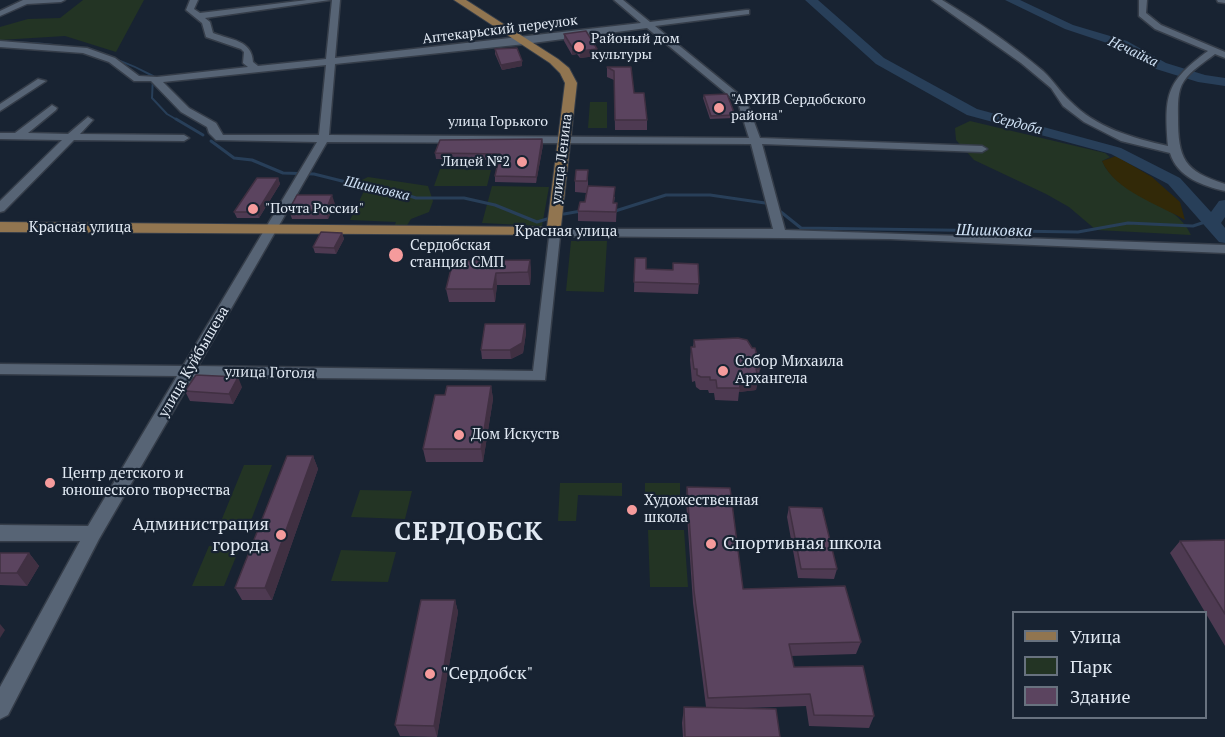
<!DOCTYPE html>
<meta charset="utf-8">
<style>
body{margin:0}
#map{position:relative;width:1225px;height:737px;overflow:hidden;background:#182332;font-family:"PT Serif",serif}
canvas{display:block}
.legend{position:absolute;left:1012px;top:611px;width:195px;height:108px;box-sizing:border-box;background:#182332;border:2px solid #68727f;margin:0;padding:8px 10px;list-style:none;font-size:18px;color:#e1e9f3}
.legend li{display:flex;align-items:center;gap:12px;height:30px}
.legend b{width:30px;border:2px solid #68727f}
</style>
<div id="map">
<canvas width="1225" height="737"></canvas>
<ul class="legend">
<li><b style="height:8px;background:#917550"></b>Улица</li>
<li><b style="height:16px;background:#233424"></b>Парк</li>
<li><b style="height:16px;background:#5b445f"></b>Здание</li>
</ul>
</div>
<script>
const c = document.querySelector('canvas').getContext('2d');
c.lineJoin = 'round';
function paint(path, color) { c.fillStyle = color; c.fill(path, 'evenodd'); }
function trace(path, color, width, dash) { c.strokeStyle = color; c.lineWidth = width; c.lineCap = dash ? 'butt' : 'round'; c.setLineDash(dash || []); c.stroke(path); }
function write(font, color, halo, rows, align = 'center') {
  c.font = font + ' "PT Serif",serif'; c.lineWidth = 4.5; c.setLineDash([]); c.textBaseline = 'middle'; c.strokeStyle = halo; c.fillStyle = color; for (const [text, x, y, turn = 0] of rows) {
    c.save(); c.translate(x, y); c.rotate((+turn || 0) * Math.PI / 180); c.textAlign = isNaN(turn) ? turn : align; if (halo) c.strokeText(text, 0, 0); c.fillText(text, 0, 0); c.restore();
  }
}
paint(new Path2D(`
 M83,0H144L116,52L65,36L0,40V27L28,19L60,18Z
 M590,102H607V128H588Z
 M970,121L1105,153L1110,157L1102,161C1119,199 1174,197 1191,235L1096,230L1069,207L1046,194L974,160L956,140L955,128Z
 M440,169L491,170L487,186H434Z
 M368,177L428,186L433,201L429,212L411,219L406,227H394L396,222L350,220L364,191L350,186Z
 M492,186L549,187L542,226L482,223Z
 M571,241H607L604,292L566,291Z
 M244,465H272L247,531H217Z
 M560,483H622V496L578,495L576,521H558Z
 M645,483H680V496H645Z
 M360,490L412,491L405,519L351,517Z
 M648,530H684L688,587H650Z
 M209,546L240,547L224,586H192Z
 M341,550L396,552L388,582L331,581Z`), '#233424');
paint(new Path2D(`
 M1116,156L1152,177L1180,202L1185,220C1158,204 1115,191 1102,161Z`), '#322908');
trace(new Path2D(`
 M0,42C56,42 104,49 153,76L152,98L167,114L179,121`), '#283f59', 2);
trace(new Path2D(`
 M176,119L203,135
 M211,141L234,158L252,160L283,173L314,174L354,184L381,187L416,198H464L495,205L537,222L547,219
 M612,212L666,195H710L765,203
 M781,212L801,228L1078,232L1128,223L1193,226L1211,220
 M564,214L581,211`), '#283f59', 3);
paint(new Path2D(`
 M805,0H818L884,58L977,109L1121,148L1180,178L1211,212L1219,201L1225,200V217L1221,223L1225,228V243L1219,242L1168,184L1111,154L967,115L876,64Z
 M1005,0H1020L1073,25L1127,41L1166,63L1205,75L1225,78V86L1198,82L1156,69L1119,47L1065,29Z`), '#283f59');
const minor = new Path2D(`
 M23,0H65L61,2L27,4L0,16V11Z
 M190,0H198L194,9L200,13L307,0H330L205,18L210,22L213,33C231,40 252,40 253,62L258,66L326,59L332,0H340L335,58L641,23L614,0H623L650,22L746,10H749V14L655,26L746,100L760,138L982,146L987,149L982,152L762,144L785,230L1225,245V253L890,239L560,236L545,380L193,377L99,539L8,715L0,719V687L80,541H0V525L88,526L177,376L0,374V364L183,366L317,142L216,140L209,133L207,127L181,112L151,81H134L109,62L83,53L0,47V41L87,48L115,58L139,76L157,77L248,67L243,63L244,52L241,49L206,37L202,23L186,10ZM647,28L738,103L749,138L329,135L335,64L525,44ZM326,65L319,135H223L216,123L189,108L163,82ZM327,142L751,144L773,229H550L533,371L198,366Z
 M932,0H942C977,21 1011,44 1043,71C1054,81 1059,91 1070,101C1096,128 1133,138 1168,146C1164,94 1166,82 1208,51L1155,29L1139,16V0H1147L1146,13L1161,25L1225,52V58L1215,54C1205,62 1191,70 1184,81C1177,91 1178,106 1178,117C1178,159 1184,171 1225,184V191C1203,186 1177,177 1170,153L1121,141L1084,122L1063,106L1051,88L1021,63Z
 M1217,0H1225V3L1218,2Z
 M38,79L46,81L0,111V104Z
 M52,105L57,108L56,110L28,133L68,134L88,117L93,120L80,134L184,135L189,138L184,141L74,140L4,211L0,212V201L62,140L0,139V133H15Z`);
const major = new Path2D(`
 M454,0H466L558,59L569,68L577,83L560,235L0,232V222L547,227L565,83L560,73L550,63Z`);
trace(minor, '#353d49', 3);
trace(major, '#353d49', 2);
paint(minor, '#576475');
paint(major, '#917550');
paint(new Path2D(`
 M564,34L597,49V56L580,58L577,54L572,55L564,41Z
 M495,49L522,66L502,70L495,54Z
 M607,67H631L634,93L647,120V130H615L614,80L607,77Z
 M704,95L735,115L734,118L710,119L703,98Z
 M542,139L543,145L536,183L495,182V176L498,160L436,159L435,153Z
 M588,170V186L615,197L614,203H617L616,222L578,221V211L585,202L586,193L575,192V181Z
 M278,178L280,184L259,218H237L234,212Z
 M335,204L328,219H292L289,210Z
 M342,233L344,239L336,254L315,253L313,247Z
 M635,258L646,269L673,270V263L699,284L698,294L634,292Z
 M530,260L531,273L530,285H497L495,302H449L446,289Z
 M525,324L526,333L523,353L511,359H482L481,350Z
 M694,340L760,369L756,390L739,392L738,401L715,400L714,393H709L708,390H700L696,387L695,381L692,382L690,360L691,347H693Z
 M491,386L493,399L483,462H426L423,449L445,395Z
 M242,387L233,404L190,401L185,391Z
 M313,456L318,469L272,600H242L235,588Z
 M687,487L743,589L861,642L856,654L791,656L794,667L874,716L869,728L809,726L806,706L744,708L780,737H683L682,723L684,707H706L693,603L686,500Z
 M789,507L837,569L834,579L798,578L787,517Z
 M1225,540V646L1170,553L1180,541Z
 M0,553H29L39,566L27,586L0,585Z
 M455,600L458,612L437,737L400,736L395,725Z`), '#4e3a52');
paint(new Path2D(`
 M572,47H577V54L572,55Z
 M597,49V56L580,58V51Z
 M522,61V66L502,70L501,65Z
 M542,139L543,145L536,183V177Z
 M278,178L280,184L259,218L257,212Z
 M332,195L335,204L328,219L326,210Z
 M342,233L344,239L336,254L334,248Z
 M530,260L531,273L530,285L528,272Z
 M496,273L497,285L495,302L493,289Z
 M525,324L526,333L523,353L511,359L510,350Z
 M238,377L242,387L233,404L229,394Z
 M758,377L756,390L739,392L740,388L739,380Z
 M491,386L493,399L483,462L481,449Z
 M313,456L318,469L272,600L265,588Z
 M29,553L39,566L27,586L17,573Z
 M455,600L458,612L437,737L434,726Z
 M0,624L5,630L0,638Z`), '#403042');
const building = new Path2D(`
 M586,31L597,49L580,51L577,47H572L564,34Z
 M517,48L522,61L501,65L495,49Z
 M607,67H631L634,93H644L647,120H615L614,71Z
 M727,94L735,115L711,116L704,95Z
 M542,139L536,177L495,176L500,154L435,153L440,140Z
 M576,170H588L587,181H575Z
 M257,178H278L257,212H234Z
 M588,186L615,187L613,203H617L616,212L578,211L580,202H585Z
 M297,195H332L326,210H289Z
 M321,232L342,233L334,248L313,247Z
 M635,258H646V269L673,270V263L698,264L699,284L634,282Z
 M530,260L528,272L496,273L493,289H446L453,261Z
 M485,324H525L522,343L510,350H481Z
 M738,338L747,340L752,348H755L760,369H756L758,377L739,380L740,388H717L716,380H710V377H701L697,375V369H694L691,347H695L694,340Z
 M196,375L238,377L229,394L185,391Z
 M447,386H491L481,449H423L435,395H445Z
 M287,456H313L265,588H235Z
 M687,487L730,488L743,589L845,586L861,642L789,644L794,667L863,666L874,716L814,715L810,694L708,698L694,591Z
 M789,507L822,508L837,569H801Z
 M1225,540V614L1180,541Z
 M0,553H29L17,573H0Z
 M421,600H455L434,726L395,725Z
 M684,707L776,709L780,737H685Z`);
paint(building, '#5b445f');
trace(building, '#403042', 1.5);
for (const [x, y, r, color] of [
 [579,47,6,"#f59b9c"],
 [719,108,6,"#f59b9c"],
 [522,162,6,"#f59b9c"],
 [253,209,6,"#f59b9c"],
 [396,255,8,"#f59b9c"],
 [723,371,6,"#f59b9c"],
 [459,435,6,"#f59b9c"],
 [50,483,6,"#f59b9c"],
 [632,510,6,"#f59b9c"],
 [281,535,6,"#f59b9c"],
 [711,544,6,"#f59b9c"],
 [430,674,6,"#f59b9c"]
]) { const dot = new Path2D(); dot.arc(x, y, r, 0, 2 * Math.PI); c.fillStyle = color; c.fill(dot); trace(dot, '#182332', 2); }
write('14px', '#e1e9f3', '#182332', [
 ["Аптекарьский переулок",500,30,-7],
 ["улица Горького",498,122],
 ["улица Ленина",562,159,-83]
]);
write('14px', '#e1e9f3', '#182332', [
 ["Районый дом",591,39],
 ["культуры",591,55],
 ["\"АРХИВ Сердобского",731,100],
 ["района\"",731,116],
 ["Лицей №2",510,162,"right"],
 ["\"Почта России\"",265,209]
], 'left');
write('italic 14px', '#cee0f4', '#182332', [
 ["Нечайка",1133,52,25],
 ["Сердоба",1017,124,15],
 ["Шишковка",377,189,13]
]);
write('15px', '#e1e9f3', '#182332', [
 ["Красная улица",80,228],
 ["Красная улица",566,232],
 ["улица Куйбышева",194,362,-60],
 ["улица Гоголя",270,373,1]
]);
write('15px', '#e1e9f3', '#182332', [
 ["Сердобская",410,246],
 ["станция СМП",410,263],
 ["Собор Михаила",735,362],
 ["Архангела",735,379],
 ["Дом Искуств",471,435],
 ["Центр детского и",62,474],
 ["юношеского творчества",62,491],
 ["Художественная",644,501],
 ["школа",644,518]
], 'left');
write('italic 16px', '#cee0f4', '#182332', [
 ["Шишковка",994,231,1]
]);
write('18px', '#e1e9f3', '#182332', [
 ["Администрация",269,525,"right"],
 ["города",269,546,"right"],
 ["Спортивная школа",723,544],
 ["\"Сердобск\"",442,674]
], 'left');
c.letterSpacing = '1.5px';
write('bold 26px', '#e1e9f3', '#182332', [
 ["СЕРДОБСК",469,533]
]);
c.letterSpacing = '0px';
</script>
